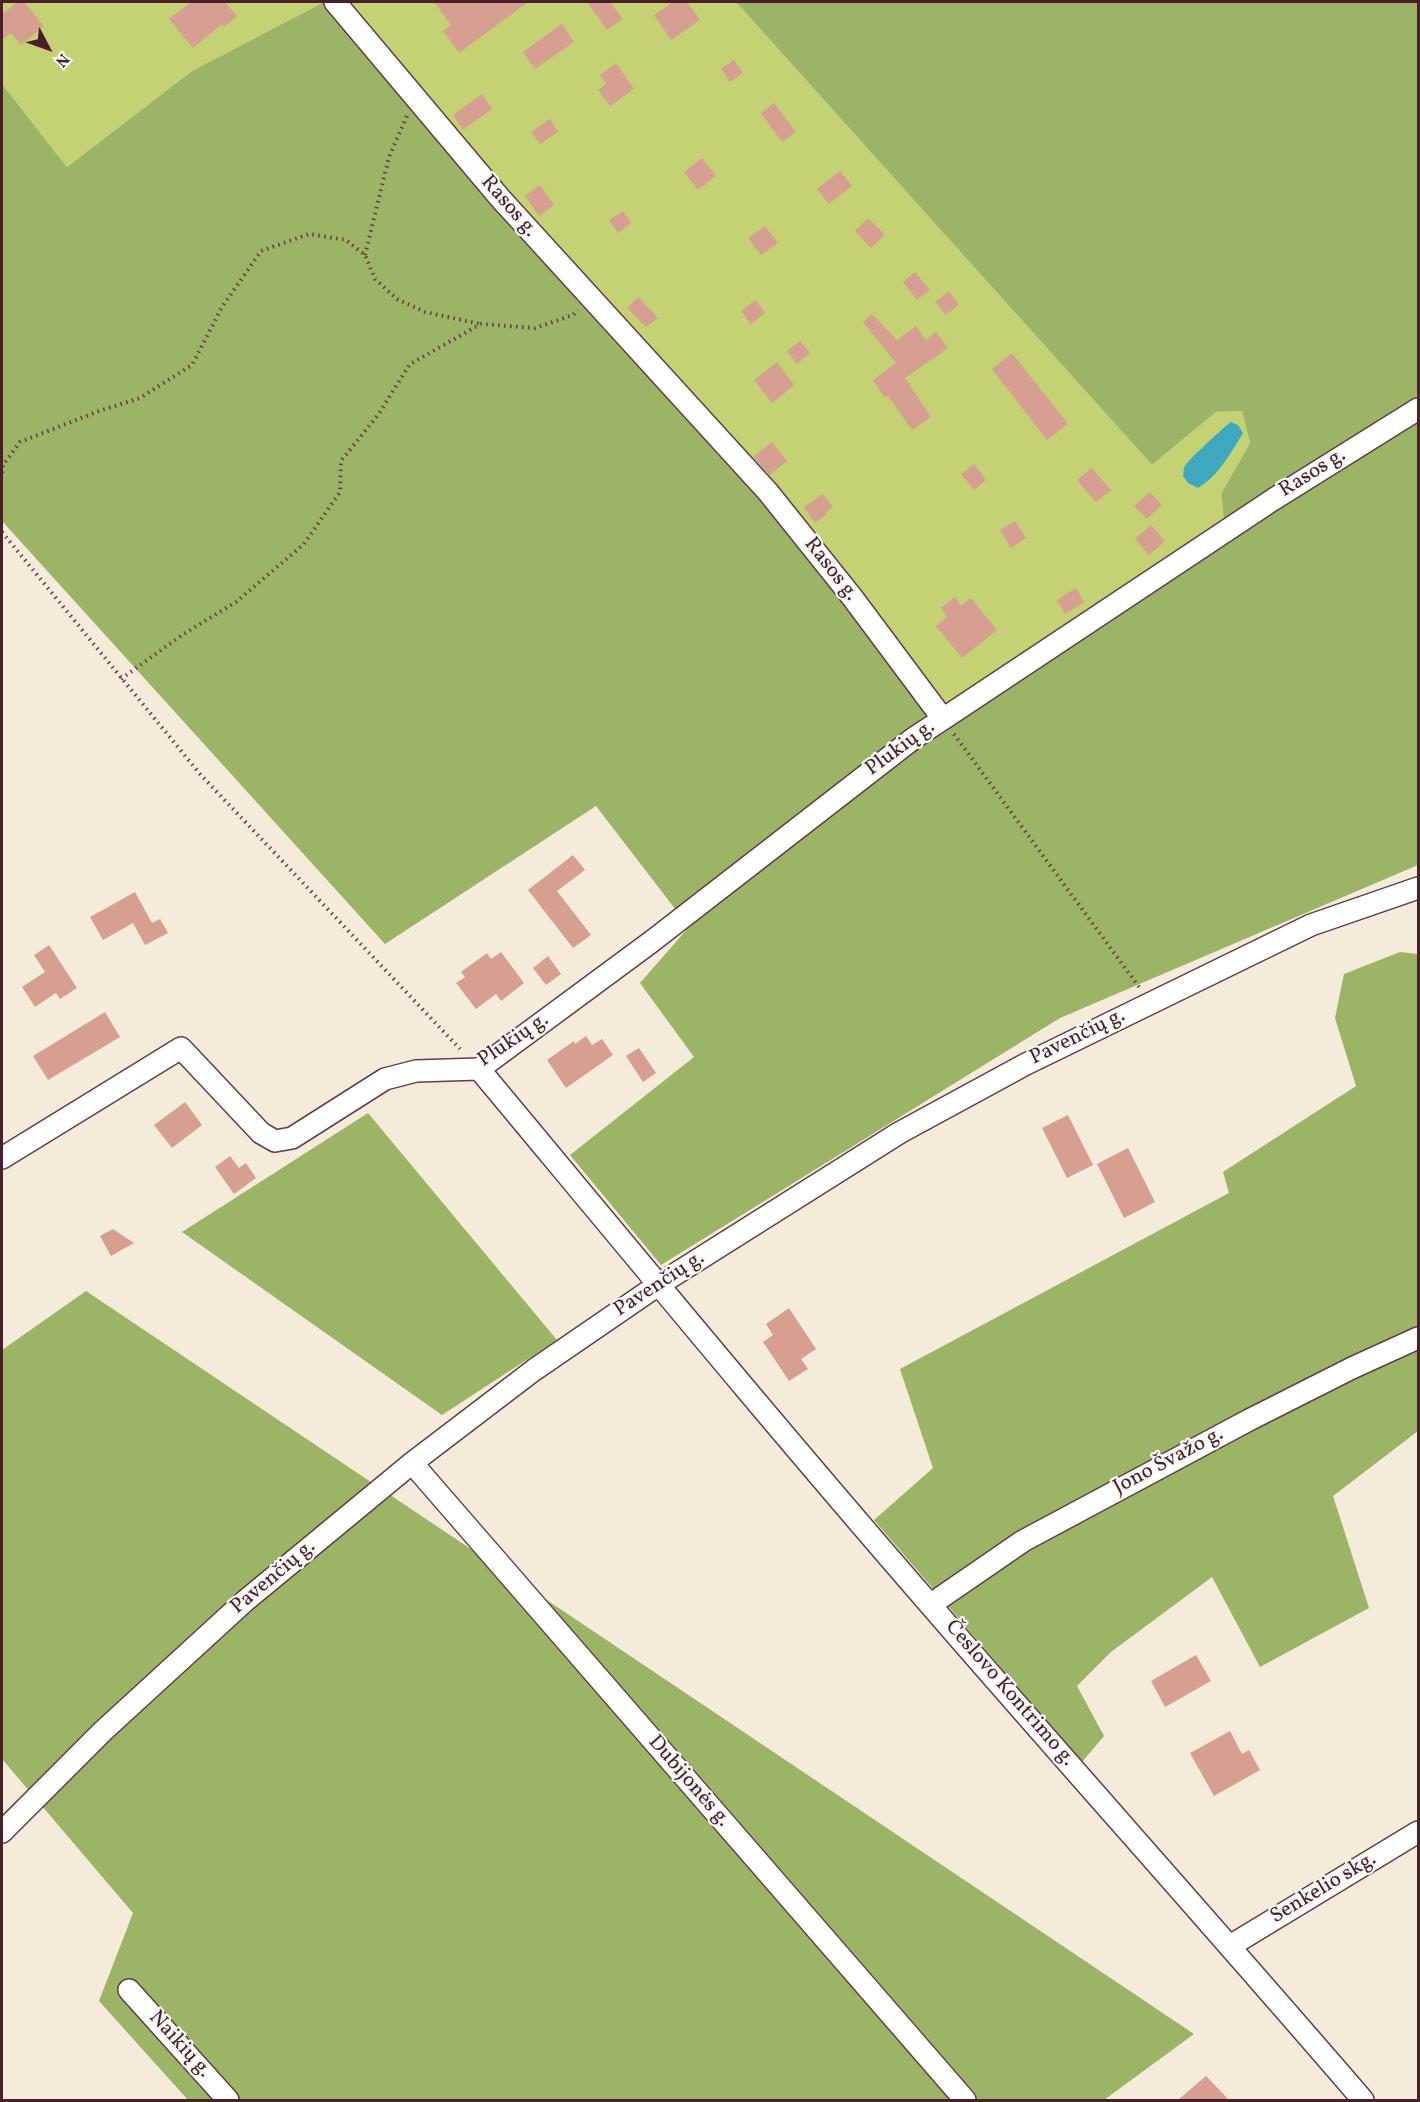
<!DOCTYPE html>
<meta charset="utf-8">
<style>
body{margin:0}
#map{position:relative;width:1420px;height:2102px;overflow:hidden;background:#f4ebdb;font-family:Vollkorn,serif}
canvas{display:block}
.frame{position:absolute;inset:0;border:3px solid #4a1f2b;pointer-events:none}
.north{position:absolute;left:18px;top:18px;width:60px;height:60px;-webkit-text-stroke:4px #f6f6f2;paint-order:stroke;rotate:131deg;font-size:16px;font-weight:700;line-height:24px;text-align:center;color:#4a1f2b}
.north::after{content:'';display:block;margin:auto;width:21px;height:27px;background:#4a1f2b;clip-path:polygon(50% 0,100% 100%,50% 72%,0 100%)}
</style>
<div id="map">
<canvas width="1420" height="2102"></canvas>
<div class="frame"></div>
<div class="north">N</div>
</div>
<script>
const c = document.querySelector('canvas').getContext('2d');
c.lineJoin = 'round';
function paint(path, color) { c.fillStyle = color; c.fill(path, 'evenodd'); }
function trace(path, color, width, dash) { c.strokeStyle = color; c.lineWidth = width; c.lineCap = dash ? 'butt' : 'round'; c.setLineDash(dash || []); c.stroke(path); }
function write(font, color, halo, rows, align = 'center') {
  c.font = font + ' Vollkorn,serif'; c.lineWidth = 4.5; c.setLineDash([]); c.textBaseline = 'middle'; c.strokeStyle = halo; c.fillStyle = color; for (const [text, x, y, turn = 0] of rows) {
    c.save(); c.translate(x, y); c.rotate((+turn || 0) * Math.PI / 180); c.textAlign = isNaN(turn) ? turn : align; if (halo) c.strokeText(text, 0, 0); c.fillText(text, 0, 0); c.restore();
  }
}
paint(new Path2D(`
 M2,2H324L192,71L67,167L2,84Z
 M328,2H736L1152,465L1216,412L1242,411L1250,443L1221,494L1228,541L954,720Z`), '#c4d274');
paint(new Path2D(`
 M324,2H328L955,720L1227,541L1221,494L1250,443L1242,411L1216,412L1152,465L736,2H1418V865L1060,1018L661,1265L570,1155L694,1057L640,983L689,927L596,806L385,944L2,521V84L67,167L192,71Z
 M1400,952L1418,954V1431L1333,1496L1369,1608L1260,1667L1212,1577L1111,1652L1077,1686L1104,1736L1082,1762L874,1520L933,1468L900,1369L1229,1193L1223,1172L1356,1086L1335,1018L1344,974Z
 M368,1113L557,1340L442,1415L182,1232Z
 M86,1291L1194,2034L1104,2100H188L99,2001L133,1913L2,1759V1350Z`), '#9bb466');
paint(new Path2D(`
 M1231,422L1238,425L1243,433C1230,454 1219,475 1198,488L1188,483L1183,476C1184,473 1183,469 1185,466C1187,461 1224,427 1231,422Z`), '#3fa8bf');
paint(new Path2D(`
 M18,2H24L44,26L21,45L11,33L2,40V14Z
 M191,2H225L237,16L224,27L222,24L193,48L169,19Z
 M434,2H528L459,53L443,31L451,25Z
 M587,2H610L623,19L607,30Z
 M673,2H687L700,20L671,40L654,15Z
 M562,24L574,42L535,69L523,52Z
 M734,60L743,73L730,82L721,69Z
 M616,63L634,89L610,106L598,90L606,84L600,75Z
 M482,94L492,109L463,130L453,115Z
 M774,103L796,132L782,142L761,113Z
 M550,119L558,132L540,144L531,132Z
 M702,158L716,176L698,190L684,172Z
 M840,171L852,186L829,204L817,189Z
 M540,185L554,205L539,216L525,196Z
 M623,211L631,223L618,233L609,220Z
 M868,218L885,235L871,248L855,231Z
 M765,226L778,243L761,255L748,238Z
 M915,272L930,290L917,300L903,282Z
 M949,291L959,305L946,315L935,302Z
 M638,297L658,318L646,327L627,308Z
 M756,300L765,313L751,324L741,311Z
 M872,314L897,340L916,326L926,340L936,332L948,348L905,378L931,417L912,430L888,396L885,398L873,380L896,363L863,322Z
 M800,341L810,353L797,364L787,351Z
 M1012,353L1068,424L1047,440L992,369Z
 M777,362L794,385L772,403L754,380Z
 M772,442L787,461L770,475L753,457Z
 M974,464L986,480L974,490L961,474Z
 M1092,468L1111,490L1096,502L1077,480Z
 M1150,492L1162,505L1147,519L1134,506Z
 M823,494L833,507L826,512L827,514L815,523L804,507Z
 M1015,521L1026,538L1011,548L1000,530Z
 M1151,525L1165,541L1149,555L1135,539Z
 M1076,588L1084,602L1065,614L1057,600Z
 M955,597L961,606L971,598L997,630L962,658L936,626L947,617L941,608Z
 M573,855L585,870L557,891L591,935L573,948L528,890Z
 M135,892L152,923L160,919L168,933L145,945L133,923L103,940L90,917Z
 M49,945L77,988L60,999L56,993L35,1007L22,987L45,972L34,955Z
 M501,952L524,983L501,1001L496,994L476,1009L456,983L465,977L461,972L487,953L491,959Z
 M548,956L561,974L546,985L533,968Z
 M105,1012L120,1037L48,1080L33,1056Z
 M586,1036L592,1045L602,1039L613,1055L566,1088L547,1060L574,1041L575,1044Z
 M639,1048L656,1073L643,1082L626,1056Z
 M185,1102L202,1125L172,1148L154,1125Z
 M1068,1115L1093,1165L1067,1178L1042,1128Z
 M1128,1148L1155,1202L1124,1218L1097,1164Z
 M230,1156L239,1168L246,1163L256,1178L234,1194L215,1167Z
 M113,1229L134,1243L111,1256L100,1236Z
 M789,1308L816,1349L801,1359L808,1369L789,1381L763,1342L773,1335L766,1324Z
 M1196,1655L1211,1681L1165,1707L1151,1681Z
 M1230,1731L1242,1754L1249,1750L1260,1770L1214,1796L1190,1753Z
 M1206,2076L1229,2100H1178Z`), '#d69f92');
const street = new Path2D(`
 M335,2L500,198L768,492L852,597L943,719L1274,499L1418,409
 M479,1069C629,1249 778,1430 932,1607C1075,1772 1221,1935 1363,2100
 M2,1158L181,1048L261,1133L275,1141L292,1138L385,1079L416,1071L479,1069L651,942L914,738L943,719
 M412,1463L965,2100
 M930,1605L1023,1541L1249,1420L1352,1368L1418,1338
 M2,1832L103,1731L245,1601L412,1463L534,1370L658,1285L899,1133L1026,1064L1311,925L1418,888
 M1230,1946L1418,1832
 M129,1990L228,2100`);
trace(street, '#643e45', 24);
trace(new Path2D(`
 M365,255L389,157L407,116
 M2,473L3,465L20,442L99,411L140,398L192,365L222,307L261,251L309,234L346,240L365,255L375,279L397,299L425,312L480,324
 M2,532L200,774L460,1049
 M121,679L182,635L236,602L304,544L340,492L341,461L378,415L410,364L481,324L535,328L573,315L578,310
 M954,734L1139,987`), '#643e45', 4, [1.5, 4.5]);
trace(street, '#fff', 21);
write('21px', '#4a1f2b', '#f6f6f2', [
 ["Rasos g.",508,207,49],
 ["Rasos g.",1313,474,-32],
 ["Rasos g.",830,570,52],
 ["Plukių g.",901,749,-36],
 ["Pavenčių g.",1078,1038,-26],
 ["Plukių g.",514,1041,-34],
 ["Pavenčių g.",660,1285,-33],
 ["Jono Švažo g.",1169,1462,-28],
 ["Pavenčių g.",274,1578,-40],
 ["Česlovo Kontrimo g.",1009,1694,49],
 ["Dubijonės g.",688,1782,49],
 ["Senkelio skg.",1324,1889,-31],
 ["Naikių g.",179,2045,48]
]);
</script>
